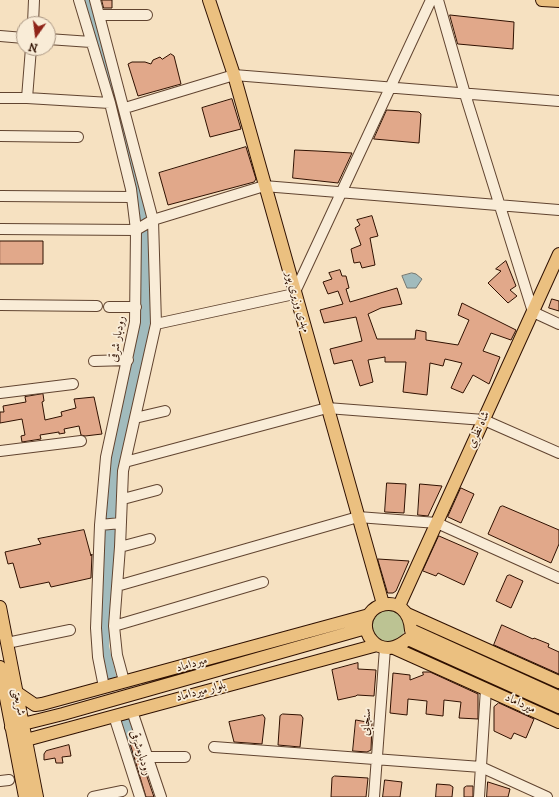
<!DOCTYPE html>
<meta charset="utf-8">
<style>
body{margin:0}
#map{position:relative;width:559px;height:797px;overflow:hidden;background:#f6e1c1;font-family:"IM FELL DW Pica",serif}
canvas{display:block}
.north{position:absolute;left:16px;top:16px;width:40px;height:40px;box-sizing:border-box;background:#f9ecd7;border:1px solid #a89481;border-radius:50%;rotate:194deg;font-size:11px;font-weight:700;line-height:16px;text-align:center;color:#2f1000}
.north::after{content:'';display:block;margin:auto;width:14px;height:18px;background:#8f2418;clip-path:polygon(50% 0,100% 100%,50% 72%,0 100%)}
</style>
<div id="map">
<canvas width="559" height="797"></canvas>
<div class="north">N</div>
</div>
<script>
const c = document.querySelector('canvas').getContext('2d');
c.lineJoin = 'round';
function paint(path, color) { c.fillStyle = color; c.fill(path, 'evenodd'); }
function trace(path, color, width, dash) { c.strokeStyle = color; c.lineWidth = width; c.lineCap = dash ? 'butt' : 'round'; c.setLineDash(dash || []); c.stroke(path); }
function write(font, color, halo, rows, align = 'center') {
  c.font = font + ' "IM FELL DW Pica",Amiri,serif'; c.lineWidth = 3.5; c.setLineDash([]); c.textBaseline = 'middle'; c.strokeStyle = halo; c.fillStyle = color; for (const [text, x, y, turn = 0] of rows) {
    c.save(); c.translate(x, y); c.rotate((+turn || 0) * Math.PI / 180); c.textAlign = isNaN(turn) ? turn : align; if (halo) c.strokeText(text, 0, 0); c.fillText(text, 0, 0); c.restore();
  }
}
paint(new Path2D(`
 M371 626a17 17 0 1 1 34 0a17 17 0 1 1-34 0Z`), '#bcc393');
const water = new Path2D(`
 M412,273L416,274L422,279L416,288H407L402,276Z`);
paint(water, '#a1bbbd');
trace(water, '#737771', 1);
trace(new Path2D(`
 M88,0L107,74L133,169L147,239L145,309L137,363L116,445L113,467L102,647L109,676
 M125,723L137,757`), '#a1bbbd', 14);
const building = new Path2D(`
 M102,0H112V8H104Z
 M450,15L514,22L513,49L458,44Z
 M171,54L174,56L181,84L138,96L128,64L132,62H145L151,64L153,60L160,57L162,59Z
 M232,99L241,129L210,137L202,108Z
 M387,110L419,112L421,114L419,143L374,139Z
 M246,147L256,179L254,182L168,205L159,173Z
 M295,150L317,151L352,153L338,183L293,178Z
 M372,216L378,236L370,238L375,265L362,268L360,262L354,263L351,249L361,245L355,228L360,225L357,220Z
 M0,241H43V264H0Z
 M506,261L516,286L510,290L517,296L508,303L488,283L501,271L496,269Z
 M340,270L342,276H346L349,288L346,289L350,302L397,288L402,304L381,308L368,314L377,339H415L416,330L426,332V340L458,345L469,320L458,315L462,303L516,330L511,340L491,333L483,351L500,357L489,384L473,375L463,393L451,388L462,363L445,359L443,366L430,363L427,395L403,392L406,362H385V357L368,360L373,382L360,386L352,360L334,364L330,349L362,341L356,317L324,323L320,310L343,304L338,291L328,294L323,282L332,279L329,273Z
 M552,299L559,301V311L549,308Z
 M43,394L44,401L42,402L45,420L62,416L61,412L76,408L74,399L94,397L102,434L85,436L81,435L79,426L64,429L65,433L59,434V432L40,435L41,439L22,442L21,436L25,435L22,419L0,423V412H4L3,406L26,402L25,397Z
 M387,483L406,484L404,513L385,512Z
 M420,484L442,486L428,516L418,515Z
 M461,488L474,494L461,523L448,517Z
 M503,506L559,530V544L551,563L488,534L500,507Z
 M84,530L91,556L92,554L91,578L51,587L49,582L20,588L13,563L8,564L5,552L41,544L38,539Z
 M439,536L478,553L464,585L438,573L436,576L423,571Z
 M378,559L409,561L396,591L393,593H388Z
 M510,575L523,581L511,608L496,601L507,576Z
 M502,625L533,639L534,638L549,644L548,647L559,652V674L494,645Z
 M358,663V669L376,670L374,696L357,695L356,696L338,700L332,670Z
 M423,672H430L478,694V719L459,718L461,702L444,700L443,716L426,714L427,701L408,699L407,715L390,713L393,673L410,675V680L423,675Z
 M499,703L534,719L526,738L514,733L511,739L494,731V707Z
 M283,714L301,715L303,718L300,747L278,745L280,716Z
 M263,715L265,718L262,744L234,742L229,722Z
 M356,720L372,723L371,750L367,752L353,751Z
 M134,739L154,797H146L129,740Z
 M69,745L71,756L62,757L63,763H56L55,758L44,760V754L46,751Z
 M335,776L368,778L366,797H331L332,778Z
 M385,780L402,782L400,797H383Z
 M488,782L510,789L508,797H487Z
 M437,784L450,785L453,787L452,797H436Z
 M467,786H473V797H464V788Z`);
paint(building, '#e1a88a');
trace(building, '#2f1000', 1);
const minor = new Path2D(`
 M79,0L110,103L131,189L136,230L135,322L106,457L100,525L96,628L98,657L104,687
 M95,0L153,220L156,324L123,471L120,547L114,626L117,655L124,681
 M438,0L465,94L533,312L559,324
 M100,15H147
 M33,24L34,0
 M0,36L24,38
 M48,39L91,42
 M0,98H27L110,103
 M27,98L31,48
 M125,108L234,75L559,101
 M0,136L78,137
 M0,196L131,197
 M0,229L136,230
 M136,230L153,220L264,186L559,210
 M0,305L97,306
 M109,307H136
 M156,324L294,294L431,0
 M94,361L128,360
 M0,393L73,384
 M135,418L165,411
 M0,451L81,441
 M125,462L327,408L484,420L559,453
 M123,499L157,490
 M100,525L121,523
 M120,547L150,539
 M117,586L358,517L437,523L559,578
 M114,626L263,582
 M7,643L70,630
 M132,711L161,797
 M114,716L140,797
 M214,747L481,767L547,797
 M148,757H185
 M0,781L9,780
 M93,797L122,791
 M374,797L385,648
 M479,797L486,689`);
const major = new Path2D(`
 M209,0L234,75L383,604
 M542,0L559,1
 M399,606L559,254
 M0,607L37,797
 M407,614L559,682
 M394,648L559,722
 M0,667L25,797
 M16,692L35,705L42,704C151,674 260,645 369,615
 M559,697L411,630C408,588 358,603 367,632C369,638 374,644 379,646C390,651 399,646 408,639L559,707
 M11,727L63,714L366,628
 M15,743L377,645`);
trace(minor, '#614430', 12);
trace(major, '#2f1000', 14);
trace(minor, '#f9ecd7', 10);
trace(major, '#ebc080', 12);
write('12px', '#2f1000', '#f9ecd7', [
 ["مهدی وزیری پور",297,302,74],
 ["رودبار شرقی",118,339,-80],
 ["شاه نظری",479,430,-66],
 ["میرداماد",192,665,-16],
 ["بلوار میرداماد",201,692,-15],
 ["شریعتی",18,702,78],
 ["میرداماد",520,704,24],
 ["سنجابی",367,722,-86],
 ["رودبار شرقی",140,753,72]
]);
</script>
